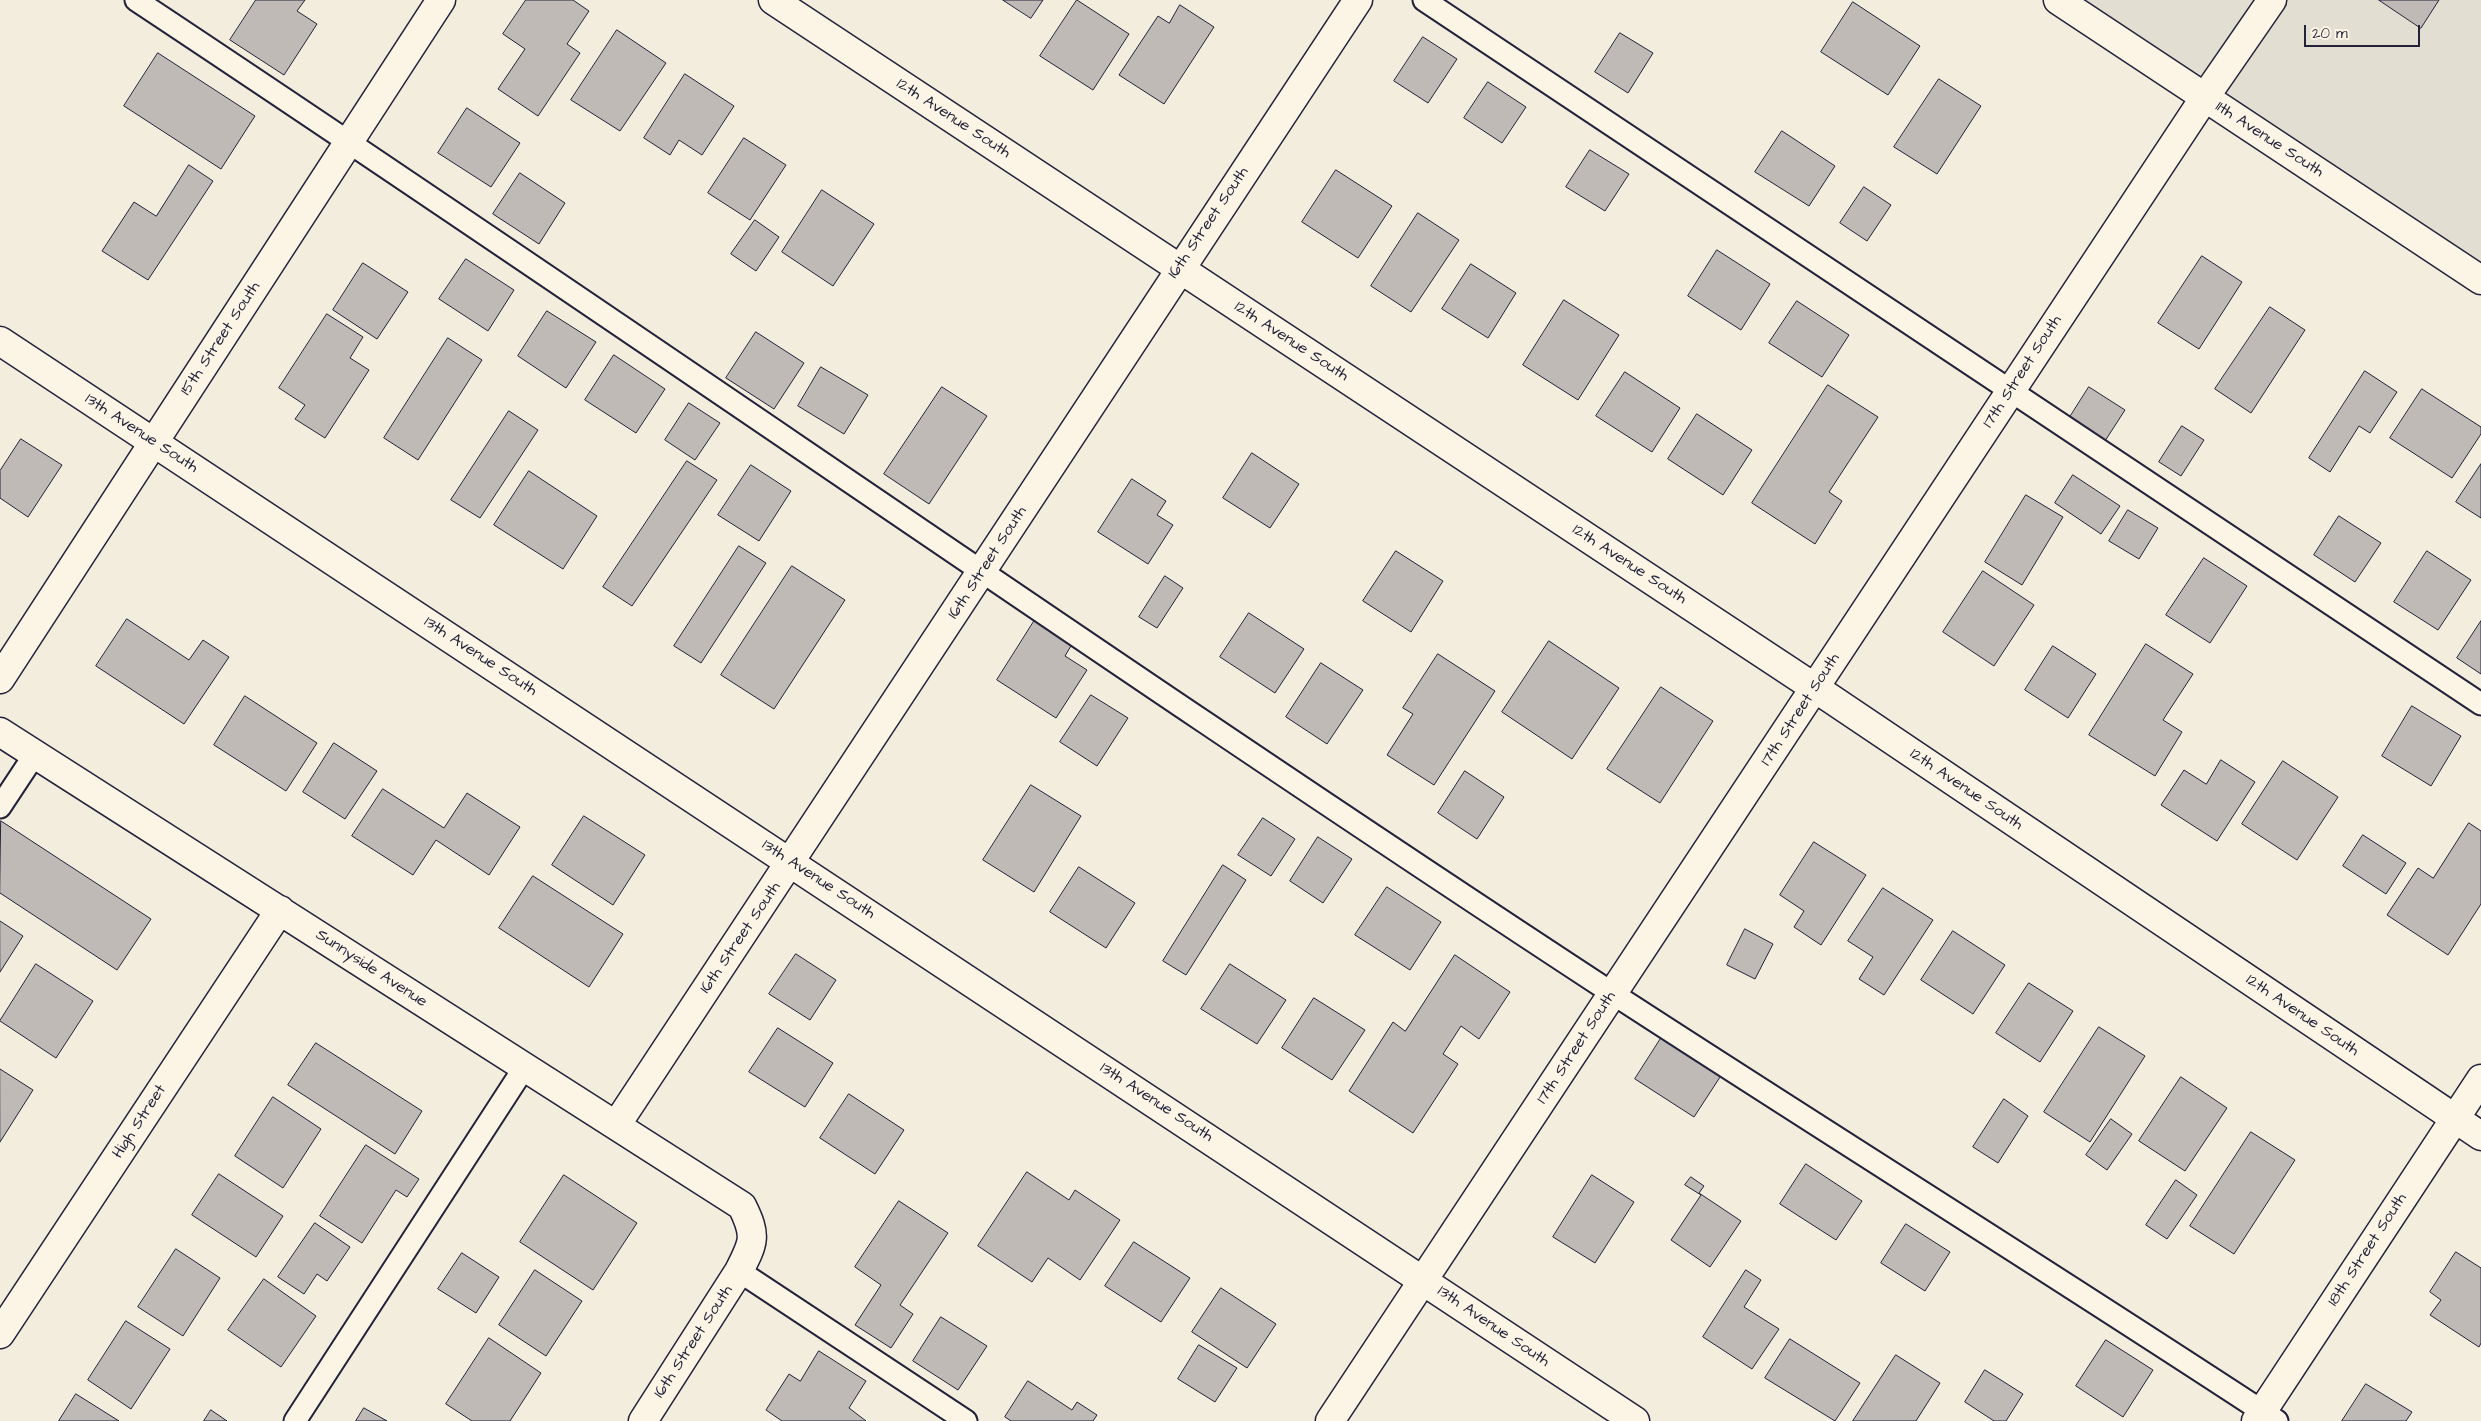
<!DOCTYPE html>
<style>
body{margin:0}
#map{position:relative;width:2481px;height:1421px;overflow:hidden;background:#f3edde;font-family:"Architects Daughter",sans-serif}
canvas{display:block}
.scale{position:absolute;left:2304px;top:25px;width:116px;height:22px;box-sizing:border-box;border:2px solid #22223b;border-top:0;padding-left:6px;font-size:15px;line-height:18px;white-space:nowrap;color:#22223b;-webkit-text-stroke:4px #fcf5e5;paint-order:stroke}
</style>
<div id="map">
<canvas width="2481" height="1421"></canvas>
<div class="scale">20 m</div>
</div>
<script>
const c = document.querySelector('canvas').getContext('2d');
c.lineJoin = 'round';
function paint(path, color) { c.fillStyle = color; c.fill(path, 'evenodd'); }
function trace(path, color, width, dash) { c.strokeStyle = color; c.lineWidth = width; c.lineCap = dash ? 'butt' : 'round'; c.setLineDash(dash || []); c.stroke(path); }
function write(font, color, halo, rows, align = 'center') {
  c.font = font + ' "Architects Daughter",sans-serif'; c.lineWidth = 5; c.setLineDash([]); c.textBaseline = 'middle'; c.strokeStyle = halo; c.fillStyle = color; for (const [text, x, y, turn = 0] of rows) {
    c.save(); c.translate(x, y); c.rotate((+turn || 0) * Math.PI / 180); c.textAlign = isNaN(turn) ? turn : align; if (halo) c.strokeText(text, 0, 0); c.fillText(text, 0, 0); c.restore();
  }
}
paint(new Path2D(`
 M2058,0H2481V280Z`), '#e3ded2');
const building = new Path2D(`
 M256,0H305L297,11L317,24L284,75L230,40Z
 M526,0H573L589,11L567,44L580,53L538,116L498,89L525,49L503,34Z
 M1003,0H1043L1031,18Z
 M1077,0L1129,34L1093,90L1040,56Z
 M2379,0H2439L2421,28Z
 M1853,2L1920,46L1888,95L1821,52Z
 M1180,5L1214,27L1164,104L1119,75L1158,16L1169,23Z
 M617,30L666,63L620,131L571,100Z
 M1620,33L1653,53L1628,93L1595,72Z
 M1423,37L1457,59L1428,103L1394,81Z
 M158,53L255,116L221,169L124,106Z
 M685,74L734,106L702,155L679,140L670,155L644,138Z
 M1939,79L1981,106L1937,174L1894,147Z
 M1488,82L1526,107L1502,143L1464,118Z
 M467,108L520,143L491,187L438,153Z
 M1782,131L1835,166L1809,206L1755,172Z
 M744,138L786,165L750,220L708,193Z
 M1590,150L1629,174L1605,211L1566,187Z
 M189,165L213,181L148,280L102,251L134,202L156,216Z
 M1336,170L1392,206L1358,258L1302,222Z
 M520,173L565,203L539,244L493,214Z
 M1864,187L1891,205L1867,241L1840,223Z
 M822,190L874,224L833,286L782,252Z
 M1418,213L1459,240L1411,312L1371,286Z
 M755,220L779,237L756,271L731,254Z
 M1717,250L1770,284L1741,330L1688,296Z
 M2202,256L2242,282L2199,349L2158,323Z
 M466,259L514,290L488,331L439,299Z
 M363,263L408,292L377,339L333,310Z
 M1471,264L1516,293L1488,338L1442,309Z
 M1564,300L1619,335L1578,400L1523,365Z
 M1797,301L1849,335L1822,377L1769,343Z
 M2270,307L2305,330L2251,413L2215,389Z
 M547,311L596,342L566,388L518,356Z
 M327,314L363,337L350,358L369,370L325,438L295,419L305,405L279,388Z
 M756,332L804,363L774,409L726,378Z
 M448,338L482,360L418,460L384,438Z
 M614,355L665,389L636,433L585,400Z
 M821,367L868,395L844,434L798,406Z
 M2365,371L2397,392L2370,433L2359,426L2330,472L2309,458Z
 M1625,372L1680,408L1652,452L1596,416Z
 M1828,385L1878,417L1829,492L1842,501L1815,544L1752,503Z
 M942,387L987,416L929,504L884,474Z
 M2089,387L2125,410L2105,441L2070,417Z
 M2422,389L2481,427V434L2452,478L2390,438Z
 M689,403L720,423L695,460L665,440Z
 M509,411L538,430L480,518L451,500Z
 M1697,414L1752,450L1723,495L1668,459Z
 M2182,426L2204,440L2181,476L2159,462Z
 M21,439L62,465L28,517L0,498V471Z
 M1252,453L1299,484L1270,528L1223,498Z
 M687,461L717,480L632,606L603,587Z
 M2481,464V518L2456,502Z
 M751,465L791,491L759,541L718,515Z
 M529,471L597,516L563,569L494,525Z
 M2073,475L2120,506L2101,534L2055,503Z
 M1132,479L1166,501L1157,515L1173,525L1148,564L1098,532Z
 M2026,495L2063,517L2022,585L1985,562Z
 M2128,510L2158,528L2139,559L2109,541Z
 M2339,516L2381,543L2355,582L2314,555Z
 M739,546L766,563L701,663L674,646Z
 M1396,551L1443,581L1411,632L1363,601Z
 M2427,551L2471,580L2438,630L2394,602Z
 M2204,558L2247,586L2210,643L2166,615Z
 M792,566L845,600L774,709L721,675Z
 M1983,571L2034,605L1994,666L1943,632Z
 M1165,576L1183,588L1157,628L1139,617Z
 M1249,613L1304,649L1275,693L1220,657Z
 M1038,615L1075,639L1065,656L1087,670L1056,718L997,680Z
 M127,619L189,660L203,640L229,657L184,724L96,666Z
 M2481,621V674L2457,658Z
 M1549,641L1619,688L1572,759L1502,712Z
 M2146,644L2193,674L2163,720L2182,732L2155,776L2089,735Z
 M2053,646L2096,674L2068,718L2025,690Z
 M1438,654L1495,691L1434,785L1387,755L1413,714L1403,708Z
 M1321,663L1363,690L1327,744L1286,717Z
 M1661,687L1713,721L1660,803L1607,769Z
 M1091,695L1128,718L1097,766L1060,742Z
 M245,696L317,743L286,791L214,745Z
 M2412,706L2461,736L2431,786L2382,756Z
 M334,743L377,771L345,819L303,792Z
 M2221,760L2255,782L2217,841L2161,805L2184,770L2206,784Z
 M2283,761L2338,797L2297,860L2242,824Z
 M1465,771L1504,797L1477,839L1438,813Z
 M1031,785L1081,816L1034,892L983,860Z
 M383,789L444,828L467,793L520,827L489,875L436,840L413,875L352,836Z
 M584,816L645,855L613,905L552,865Z
 M1263,818L1295,839L1271,876L1238,855Z
 M1,821L151,919L117,970L0,893Z
 M2469,823L2481,831V904L2448,955L2387,915L2418,868L2433,878Z
 M2363,835L2406,863L2386,894L2343,866Z
 M1318,837L1352,859L1323,903L1290,881Z
 M1814,842L1866,875L1821,945L1794,927L1804,911L1780,895Z
 M1223,865L1246,880L1186,975L1163,961Z
 M1079,867L1135,903L1106,948L1050,912Z
 M533,876L623,934L589,987L499,928Z
 M1387,887L1441,922L1410,970L1355,935Z
 M1883,888L1933,920L1884,995L1859,979L1873,957L1848,941Z
 M0,921L23,936L0,972Z
 M1745,929L1773,944L1755,979L1727,965Z
 M1953,931L2005,965L1973,1014L1921,980Z
 M796,954L836,980L810,1020L769,994Z
 M1455,955L1510,992L1479,1039L1461,1026L1443,1054L1458,1064L1413,1133L1349,1091L1393,1022L1405,1031Z
 M36,964L93,1001L56,1058L0,1021Z
 M1230,964L1286,1000L1257,1044L1201,1009Z
 M2029,983L2073,1011L2040,1062L1996,1033Z
 M1314,998L1365,1030L1332,1080L1282,1048Z
 M2099,1027L2145,1056L2090,1142L2044,1112Z
 M778,1028L833,1063L805,1107L749,1072Z
 M1665,1032L1724,1071L1694,1117L1635,1079Z
 M316,1043L422,1111L395,1154L288,1085Z
 M0,1069L33,1090L0,1142Z
 M2181,1077L2227,1108L2185,1171L2139,1141Z
 M849,1094L904,1130L875,1174L820,1138Z
 M273,1097L321,1129L283,1188L235,1156Z
 M2004,1099L2028,1116L1998,1163L1973,1147Z
 M2111,1119L2132,1134L2107,1170L2086,1155Z
 M2251,1132L2295,1160L2234,1254L2190,1226Z
 M366,1145L419,1179L407,1197L396,1190L362,1243L320,1216Z
 M1806,1164L1862,1201L1836,1240L1780,1204Z
 M1027,1172L1069,1200L1075,1190L1120,1220L1080,1280L1048,1258L1032,1282L978,1246Z
 M219,1174L283,1216L256,1257L192,1215Z
 M564,1175L637,1223L593,1290L520,1242Z
 M1592,1175L1634,1202L1595,1263L1553,1237Z
 M1691,1177L1704,1186L1699,1193L1741,1221L1710,1267L1671,1240L1701,1195L1685,1185Z
 M2176,1180L2197,1195L2167,1239L2146,1225Z
 M899,1201L948,1233L900,1305L913,1314L891,1348L855,1325L881,1285L855,1267Z
 M315,1223L350,1247L327,1281L317,1274L304,1294L278,1277Z
 M1906,1224L1950,1252L1925,1291L1881,1263Z
 M1134,1242L1190,1278L1161,1322L1105,1286Z
 M176,1249L220,1278L183,1336L138,1307Z
 M2456,1252L2481,1268V1343L2479,1347L2430,1315L2441,1300L2430,1292Z
 M462,1253L499,1277L476,1313L438,1289Z
 M535,1270L582,1301L546,1356L499,1325Z
 M1746,1270L1761,1280L1744,1307L1779,1329L1752,1369L1703,1337Z
 M264,1279L316,1316L281,1367L228,1330Z
 M1221,1288L1276,1324L1247,1368L1192,1332Z
 M941,1317L987,1346L958,1390L913,1361Z
 M126,1321L170,1349L131,1409L88,1380Z
 M489,1338L541,1373L510,1421H472L446,1404Z
 M1790,1339L1860,1383L1835,1421L1765,1378Z
 M2106,1340L2153,1370L2123,1417L2076,1386Z
 M1199,1345L1237,1368L1215,1402L1178,1379Z
 M819,1351L866,1381L849,1408L866,1421H782L766,1410L789,1374L800,1381Z
 M1896,1355L1940,1383L1916,1421H1853Z
 M1985,1370L2023,1394L2006,1421H1994L1965,1402Z
 M1028,1381L1072,1410L1077,1402L1097,1415L1093,1421H1011L1005,1417Z
 M2366,1384L2412,1412L2406,1421H2342Z
 M76,1394L119,1421H59Z
 M364,1408L387,1421H356Z
 M211,1410L227,1421H204Z`);
paint(building, '#bfbab6');
trace(building, '#22223b', 1);
const service = new Path2D(`
 M136,0C631,328 1118,670 1615,995C1835,1138 2058,1277 2277,1421
 M1424,0L2481,704
 M0,807L35,754
 M739,1271L966,1421
 M295,1421L524,1068`);
const minor = new Path2D(`
 M773,0L1815,688L2481,1136
 M2058,0L2481,280
 M0,679L441,0
 M0,732L742,1206C757,1236 754,1242 739,1271L643,1421
 M617,1124C867,751 1108,373 1358,0
 M0,1334L280,910
 M1330,1421L2205,97L2272,0
 M2256,1421L2481,1079`);
const tertiary = new Path2D(`
 M0,341L1635,1421`);
trace(service, '#22223b', 25);
trace(minor, '#22223b', 31);
trace(tertiary, '#22223b', 31);
trace(service, '#fcf5e5', 21);
trace(minor, '#fcf5e5', 28);
trace(tertiary, '#fcf5e5', 28);
write('16px', '#22223b', '#fcf5e5', [
 ["12th Avenue South",953,119,33],
 ["11th Avenue South",2269,140,33],
 ["16th Street South",1209,223,-56],
 ["15th Street South",221,339,-57],
 ["12th Avenue South",1291,342,33],
 ["17th Street South",2023,372,-57],
 ["13th Avenue South",141,434,33],
 ["16th Street South",988,563,-57],
 ["12th Avenue South",1629,565,33],
 ["13th Avenue South",480,657,33],
 ["17th Street South",1801,710,-57],
 ["12th Avenue South",1966,790,34],
 ["13th Avenue South",818,880,33],
 ["16th Street South",741,938,-56],
 ["Sunnyside Avenue",371,969,33],
 ["12th Avenue South",2302,1016,34],
 ["17th Street South",1577,1048,-57],
 ["13th Avenue South",1156,1103,33],
 ["High Street",140,1122,-57],
 ["18th Street South",2368,1250,-57],
 ["13th Avenue South",1493,1327,34],
 ["16th Street South",694,1342,-57]
]);
</script>
